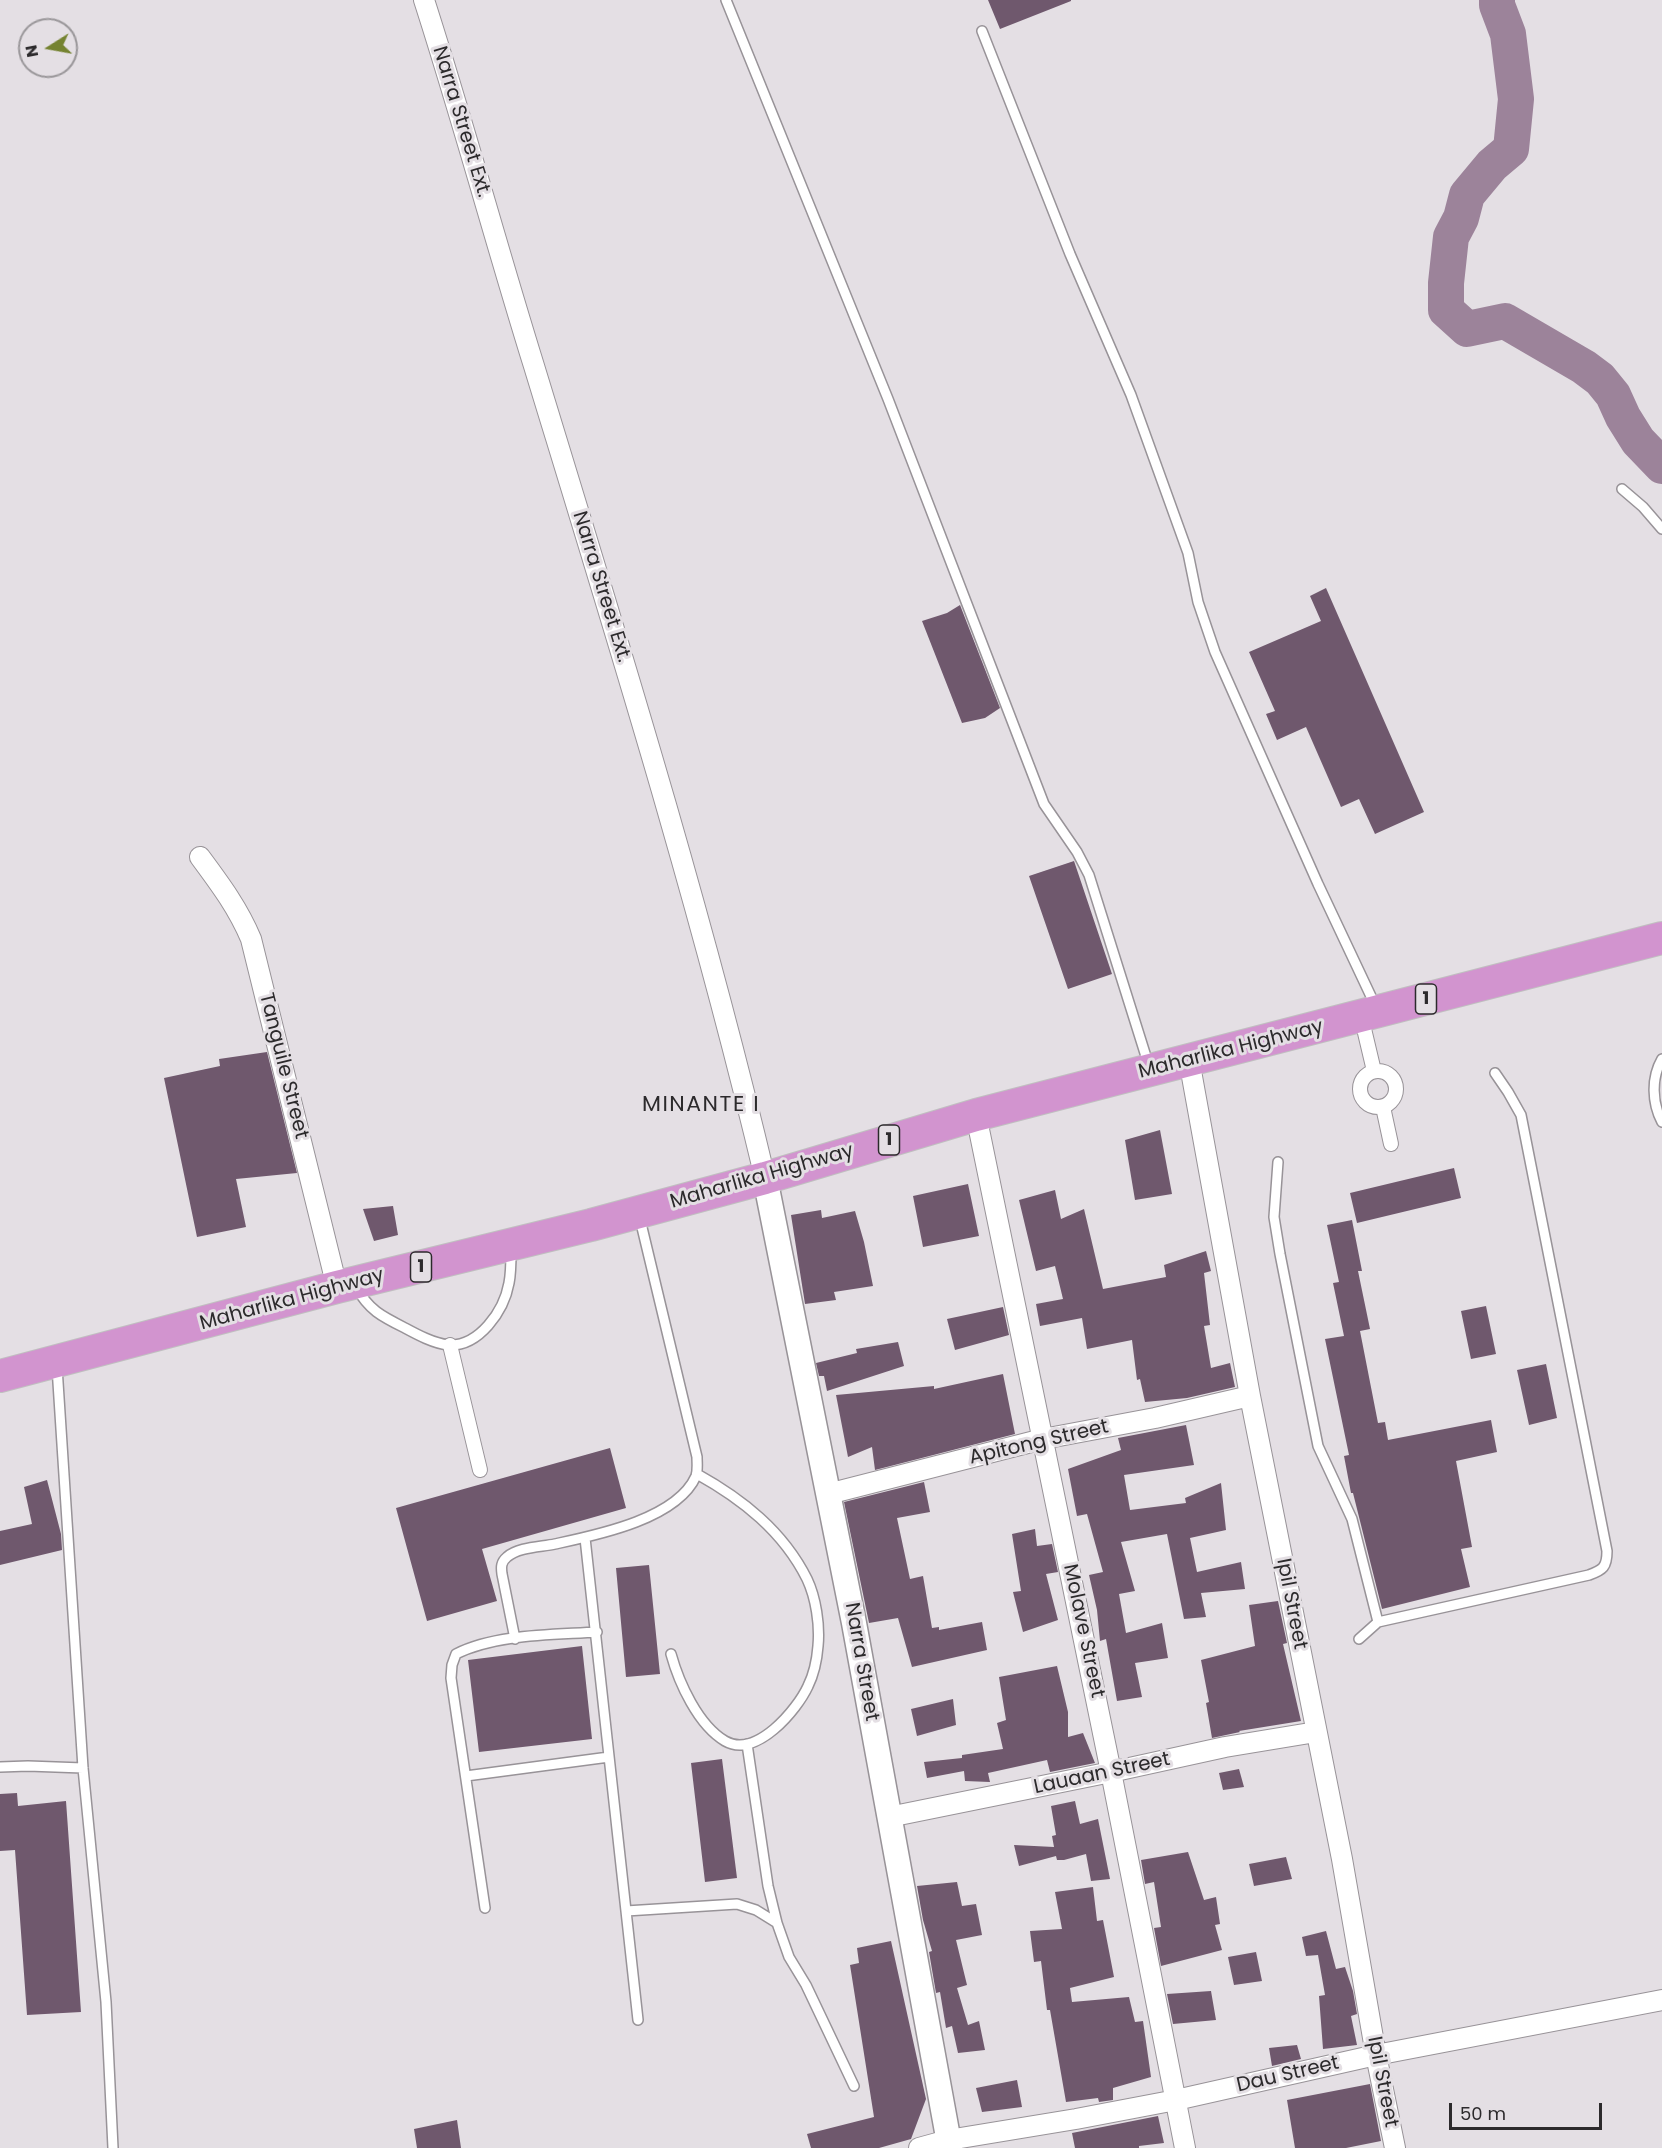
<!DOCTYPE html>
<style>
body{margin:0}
#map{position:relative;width:1662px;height:2148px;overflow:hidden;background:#e4dfe4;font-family:Poppins,sans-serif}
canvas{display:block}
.north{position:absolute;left:18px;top:18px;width:60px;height:60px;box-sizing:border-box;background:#e4dfe4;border:2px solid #9a979a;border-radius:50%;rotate:259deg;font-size:16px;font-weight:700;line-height:24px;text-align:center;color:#2c2a2c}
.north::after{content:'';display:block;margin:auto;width:21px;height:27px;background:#758331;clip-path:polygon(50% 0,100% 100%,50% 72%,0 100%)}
.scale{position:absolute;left:1449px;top:2103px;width:153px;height:27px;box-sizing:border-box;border:3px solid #2c2a2c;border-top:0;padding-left:8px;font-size:18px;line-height:21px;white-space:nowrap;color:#2c2a2c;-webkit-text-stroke:4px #e4dfe4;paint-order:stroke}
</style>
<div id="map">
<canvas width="1662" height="2148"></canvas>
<div class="north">N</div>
<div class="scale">50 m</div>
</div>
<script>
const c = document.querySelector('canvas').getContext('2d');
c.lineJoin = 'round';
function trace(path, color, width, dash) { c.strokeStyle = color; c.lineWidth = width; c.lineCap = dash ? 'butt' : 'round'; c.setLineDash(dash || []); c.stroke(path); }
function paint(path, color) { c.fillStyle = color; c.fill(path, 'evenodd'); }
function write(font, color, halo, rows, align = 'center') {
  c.font = font + ' Poppins,sans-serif'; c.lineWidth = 6; c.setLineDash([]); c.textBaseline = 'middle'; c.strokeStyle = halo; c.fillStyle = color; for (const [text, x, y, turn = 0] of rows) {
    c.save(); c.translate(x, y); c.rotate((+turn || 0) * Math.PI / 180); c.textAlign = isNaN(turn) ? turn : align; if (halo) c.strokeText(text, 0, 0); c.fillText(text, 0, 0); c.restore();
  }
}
trace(new Path2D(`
 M1497,0V5L1508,34L1516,99L1511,149L1492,165L1467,195L1461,218L1451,237L1446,283V310L1467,329L1505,321L1584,367L1600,379L1613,395L1623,417L1638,441L1662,466`), '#9c839a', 36);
paint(new Path2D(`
 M988,0H1071V1L1000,29Z
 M1326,588L1424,812L1375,834L1359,799L1341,807L1306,727L1277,740L1266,714L1275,711L1249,652L1321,621L1310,596Z
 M960,605L1000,708L985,718L962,723L922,621L947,613Z
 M1074,861L1112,974L1068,989L1029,876Z
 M267,1052L297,1173L236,1179L246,1227L197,1237L164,1078L220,1066L219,1059Z
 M1160,1130L1172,1194L1135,1200L1125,1140Z
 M1454,1168L1461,1198L1357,1223L1350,1193Z
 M968,1184L979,1236L923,1247L913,1196Z
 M1055,1190L1061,1219L1084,1209L1103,1289L1166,1277L1164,1265L1206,1251L1211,1271L1204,1273L1210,1325L1204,1326L1211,1368L1230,1363L1235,1387L1187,1398L1145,1402L1140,1379L1137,1380L1132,1340L1087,1349L1082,1318L1040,1326L1036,1304L1063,1299L1055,1266L1036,1271L1019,1200Z
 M393,1206L398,1235L374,1241L363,1209Z
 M821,1210L822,1218L855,1211L864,1242L873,1286L834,1292L836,1300L805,1304L791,1215Z
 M1352,1220L1362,1271H1358L1370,1329L1360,1331L1378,1423L1385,1422L1388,1440L1491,1420L1497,1452L1456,1461L1472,1547L1461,1549L1470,1587L1382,1609L1353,1493H1351L1344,1456L1349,1455L1325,1339L1344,1336L1333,1283L1339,1282L1327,1225Z
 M1486,1306L1496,1354L1471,1359L1461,1311Z
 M1003,1307L1009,1335L955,1350L947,1319Z
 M898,1342L904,1366L827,1391L824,1376H819L816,1363L857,1353L856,1349Z
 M1546,1364L1557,1418L1529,1425L1517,1370Z
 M1003,1374L1015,1434L875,1470L872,1447L848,1457L836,1395L934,1386V1389Z
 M1186,1425L1194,1465L1124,1475L1130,1510L1186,1503L1185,1498L1221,1483L1226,1530L1190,1538L1197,1572L1241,1562L1245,1589L1201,1593L1206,1617L1184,1619L1167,1534L1121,1542L1135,1591L1119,1594L1126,1633L1162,1623L1168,1658L1135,1663L1142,1697L1117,1701L1106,1639L1100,1641L1097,1610L1089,1575L1103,1572L1087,1514L1077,1516L1068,1469L1121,1450L1118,1438Z
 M610,1448L626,1508L482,1549L497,1601L427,1621L396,1508Z
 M47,1480L61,1534L62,1550L0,1565V1531L32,1524L24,1487Z
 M924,1482L930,1512L897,1518L910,1579L923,1576L932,1628L939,1627V1630L982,1622L987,1650L912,1667L898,1618L869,1623L844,1502Z
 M1035,1529L1037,1546L1052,1544L1058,1572L1046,1574L1058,1620L1023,1632L1013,1592L1021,1591L1012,1534Z
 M649,1565L660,1674L626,1677L616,1568Z
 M1278,1601L1287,1643L1283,1644L1301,1721L1239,1731L1240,1732L1212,1738L1206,1703L1209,1702L1201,1660L1255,1646L1249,1605Z
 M582,1646L592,1739L479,1752L468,1660Z
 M1057,1666L1068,1712V1737L1083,1733L1095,1763L1050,1772L1047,1760L988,1773L990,1782L965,1781L964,1771L927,1778L924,1762L962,1758V1755L1003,1749L997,1723L1006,1720L999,1677Z
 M953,1699L956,1725L917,1736L911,1709Z
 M722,1759L737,1878L705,1882L691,1763Z
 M1239,1769L1244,1787L1223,1790L1219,1773Z
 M17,1793L18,1806L66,1801L81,2012L27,2015L15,1850L0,1851V1794Z
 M1075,1801L1080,1824L1098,1819L1110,1879L1091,1881L1086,1854L1064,1860H1057L1056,1856L1019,1866L1014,1845L1054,1847L1052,1836L1056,1835L1051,1806Z
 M1188,1852L1204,1900L1216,1897L1220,1924L1215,1925L1222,1950L1161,1966L1154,1928L1161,1927L1154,1882L1145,1884L1141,1860Z
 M1286,1857L1292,1879L1254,1886L1249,1864Z
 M957,1882L962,1906L976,1904L982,1935L956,1940L967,1985L957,1988L968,2025L979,2021L985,2050L958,2053L952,2026L946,2028L940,1992L936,1993L929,1952L932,1951L923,1920L917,1886Z
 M1093,1887L1097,1921L1103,1920L1114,1977L1070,1988L1072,2002L1129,1997L1135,2022L1143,2021L1151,2077L1113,2088V2100L1099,2102L1098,2098L1066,2102L1050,2010H1047L1041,1961L1034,1962L1030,1931L1062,1929L1055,1892Z
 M1326,1931L1336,1969L1345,1967L1353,1991L1357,2014L1351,2016L1357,2045L1323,2049L1319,1996L1325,1995L1318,1955L1306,1956L1302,1937Z
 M891,1941L926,2099L911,2139L879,2148H811L807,2134L874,2117L850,1965L859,1963L857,1948Z
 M1256,1952L1262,1981L1234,1985L1228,1957Z
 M1211,1991L1216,2020L1173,2024L1167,1994Z
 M1297,2045L1301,2059L1272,2066L1269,2048Z
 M1017,2080L1022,2107L982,2112L976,2088Z
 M1370,2084L1381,2141L1346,2148H1295L1287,2100Z
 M1158,2116L1164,2143L1139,2146V2148H1075L1072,2133Z
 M457,2120L461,2148H417L414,2129Z`), '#6f586d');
const service = new Path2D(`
 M726,0L888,399L1044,804L1077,852L1089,875L1149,1066
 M982,31L1070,254L1131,395L1188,553L1198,602L1215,652L1318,884L1376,1007
 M1622,489L1643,507L1662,529
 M1662,1059C1651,1078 1652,1103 1662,1122
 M1278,1162L1274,1217L1280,1254L1318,1446L1352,1519L1378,1622L1359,1639
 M356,1287C369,1310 381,1316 405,1328C418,1335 433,1343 448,1345C479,1347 504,1311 509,1283C511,1273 511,1261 511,1251
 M57,1367L83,1768L106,2002L113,2148
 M585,1538L638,2020
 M1378,1622L1589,1575C1603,1570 1607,1567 1607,1551L1521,1115L1508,1092L1495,1073
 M515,1639L502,1574C501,1567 501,1562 507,1557C518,1547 541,1547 555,1544C597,1535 677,1519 696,1476C698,1470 697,1463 697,1457L639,1215
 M671,1654C679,1683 698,1725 725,1741C756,1759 797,1710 808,1686C814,1674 817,1659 818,1646C820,1625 816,1598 807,1579C783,1531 742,1499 697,1474
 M747,1744L768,1886L777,1923L789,1957L806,1985L854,2086
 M0,1767L28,1766L83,1768
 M466,1776L609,1757
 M485,1908L451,1678L452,1665L456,1654C495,1634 553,1635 597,1632
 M626,1911L737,1904L756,1910L777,1923`);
const pedestrian = new Path2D(`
 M1361,1016L1374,1071
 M1360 1089a18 18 0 1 1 36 0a18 18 0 1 1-36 0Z
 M1383,1107L1391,1144
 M450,1345L480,1470`);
const minor = new Path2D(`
 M424,0C463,121 496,244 534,366C616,635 700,904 765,1178
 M200,857C220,884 238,908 251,939L337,1287
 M1189,1060L1250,1396L1342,1859L1376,2055L1395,2148
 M976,1115L1111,1772L1185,2148
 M828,1494L1043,1439L1155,1418L1250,1396
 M889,1817L1111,1772L1225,1747L1316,1732
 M919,2148L948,2140L1076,2119L1176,2100L1376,2055L1662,2000`);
const tertiary = new Path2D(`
 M765,1178L854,1623L950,2148`);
const trunk = new Path2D(`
 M0,1376L337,1287L591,1225L765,1178L976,1115L1662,938`);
trace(service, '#989398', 12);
trace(pedestrian, '#989398', 16);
trace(minor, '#989398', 22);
trace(tertiary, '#989398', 27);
trace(trunk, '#c0bfc0', 34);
trace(service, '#fff', 9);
trace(pedestrian, '#fff', 14);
trace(minor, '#fff', 20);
trace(tertiary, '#fff', 24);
trace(trunk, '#d294cf', 32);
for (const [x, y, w] of [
 [1426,999,21],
 [889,1140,21],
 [421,1267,21]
]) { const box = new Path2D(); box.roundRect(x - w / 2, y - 15, w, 30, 4.5); c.fillStyle = '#e4dfe4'; c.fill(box); trace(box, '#2c2a2c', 1.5); }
write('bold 18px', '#2c2a2c', null, [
 ["1",1426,999],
 ["1",889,1140],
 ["1",421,1267]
]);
write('20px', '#2c2a2c', '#e4dfe4', [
 ["Narra Street Ext.",461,122,73],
 ["Narra Street Ext.",601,587,73],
 ["Maharlika Highway",1231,1050,-14],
 ["Tanguile Street",283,1066,76],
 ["Maharlika Highway",762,1177,-16],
 ["Maharlika Highway",292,1300,-15],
 ["Apitong Street",1039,1443,-13],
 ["Ipil Street",1291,1604,79],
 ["Molave Street",1083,1631,78],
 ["Narra Street",861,1662,80],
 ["Lauaan Street",1102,1774,-12],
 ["Dau Street",1288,2075,-13],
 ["Ipil Street",1382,2082,79]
]);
c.letterSpacing = '1.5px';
write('22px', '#2c2a2c', '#e4dfe4', [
 ["MINANTE I",701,1105]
]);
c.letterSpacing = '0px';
</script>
